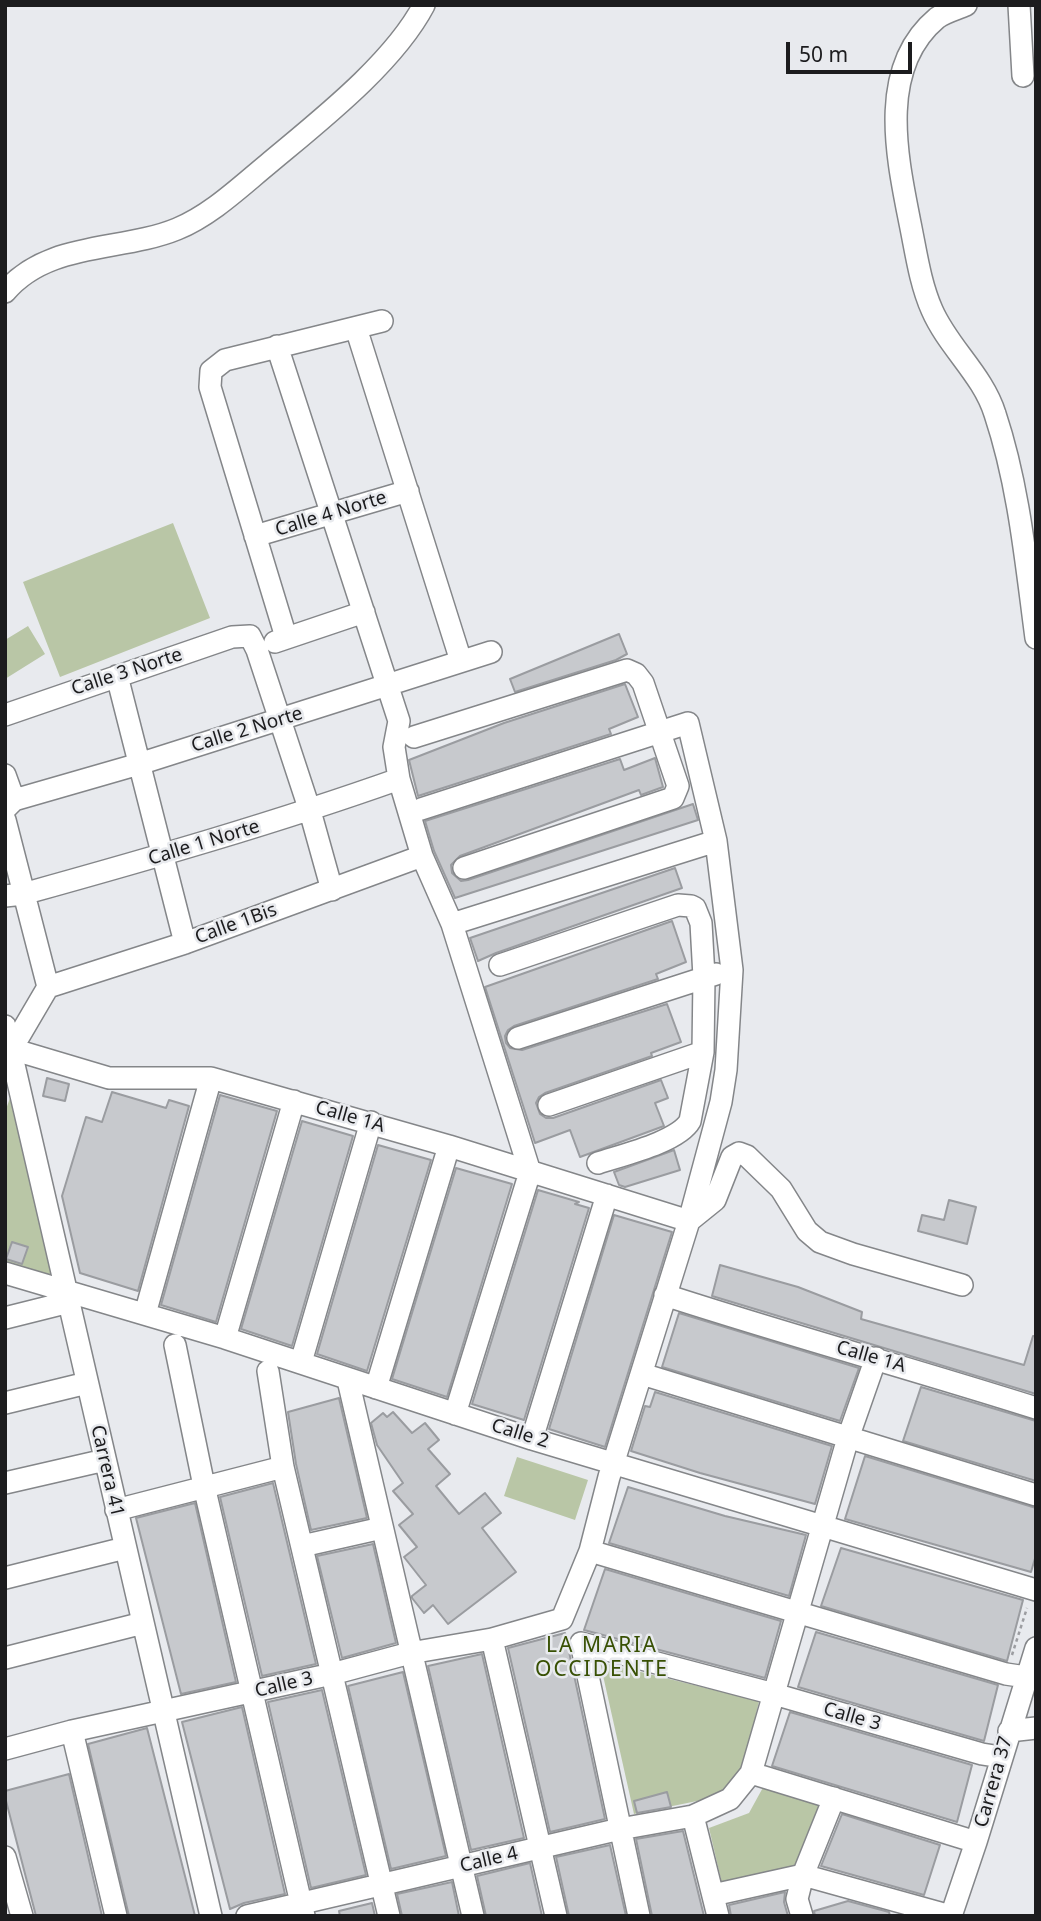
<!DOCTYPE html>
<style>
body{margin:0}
#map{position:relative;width:1041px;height:1921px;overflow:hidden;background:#e8eaee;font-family:"Noto Sans",sans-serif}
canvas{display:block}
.frame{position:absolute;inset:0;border:7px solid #1c1c1e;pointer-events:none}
.scale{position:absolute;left:786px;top:42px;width:126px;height:32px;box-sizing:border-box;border:4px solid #1c1c1e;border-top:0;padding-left:9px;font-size:21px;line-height:24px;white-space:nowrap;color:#1c1c1e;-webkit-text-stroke:5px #e8eaee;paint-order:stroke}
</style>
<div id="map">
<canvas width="1041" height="1921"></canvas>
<div class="frame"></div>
<div class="scale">50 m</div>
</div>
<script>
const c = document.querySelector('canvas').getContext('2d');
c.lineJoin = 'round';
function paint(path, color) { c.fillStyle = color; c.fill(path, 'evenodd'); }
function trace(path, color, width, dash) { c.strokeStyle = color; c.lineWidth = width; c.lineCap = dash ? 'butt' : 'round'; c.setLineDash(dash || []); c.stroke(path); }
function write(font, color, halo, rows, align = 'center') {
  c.font = font + ' "Noto Sans",sans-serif'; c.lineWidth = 5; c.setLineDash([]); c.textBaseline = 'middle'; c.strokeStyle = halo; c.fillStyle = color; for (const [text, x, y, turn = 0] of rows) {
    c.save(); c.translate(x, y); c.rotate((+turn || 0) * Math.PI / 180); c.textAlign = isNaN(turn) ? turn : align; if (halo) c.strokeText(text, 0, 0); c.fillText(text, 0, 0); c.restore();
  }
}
paint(new Path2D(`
 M173,523L210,618L60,677L23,582Z
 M28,626L45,654L5,679V640Z
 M10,1098L54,1280L5,1264V1112Z
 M517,1457L588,1480L575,1520L504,1496Z
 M600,1662L759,1701L745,1761L726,1795L634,1814Z
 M766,1782L827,1804L796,1868L723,1888L709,1828L749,1813Z`), '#b9c6a6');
const building = new Path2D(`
 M619,634L627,654L616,660L515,692L510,679Z
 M625,684L638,717L609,729L611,734L418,796L409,760L504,723Z
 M655,758L663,787L641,795L639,790L460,856L451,865L452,873L461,881L468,880L693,804L698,820L455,898L434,851L425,821L620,759L624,770Z
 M675,868L682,888L496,953L478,961L470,938Z
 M672,921L686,962L656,974L658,979L514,1026L508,1030L505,1036L506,1043L510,1048L522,1050L667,1004L681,1042L651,1053L652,1056L545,1093L539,1097L536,1103L540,1114L546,1118H553L661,1080L668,1098L655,1103L664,1126L580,1157L570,1130L535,1143L485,987Z
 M47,1078L69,1084L65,1101L43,1096Z
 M112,1092L166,1108L169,1100L189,1106L138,1291L80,1273L62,1196L86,1117L102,1122Z
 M220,1095L277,1111L216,1322L161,1305Z
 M302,1121L353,1136L292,1346L241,1329Z
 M378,1145L431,1160L367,1371L317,1354Z
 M674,1150L680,1170L625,1187L619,1185L614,1172Z
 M456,1168L512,1184L447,1397L392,1379Z
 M538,1190L579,1202L575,1204L589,1208L524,1420L472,1404Z
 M949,1200L976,1207L967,1244L918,1231L922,1215L944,1220Z
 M614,1215L672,1232L605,1447L549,1429Z
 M12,1242L28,1247L22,1264L6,1259Z
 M720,1265L798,1287L862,1312L861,1319L1024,1365L1033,1336H1036V1394L712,1296Z
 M679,1313L859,1368L840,1421L662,1367Z
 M921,1387L1036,1421V1481L903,1441Z
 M655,1392L832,1446L815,1504L700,1473L631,1451L645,1406L650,1407Z
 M339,1398L367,1518L311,1530L296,1464L288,1412Z
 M393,1412L412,1433L425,1423L439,1440L428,1449L450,1474L436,1486L459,1514L485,1493L501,1513L482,1528L516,1572L448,1624L433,1605L424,1613L412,1598V1596L426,1585L404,1557L417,1547L399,1525L413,1514L393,1491L403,1483L377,1445L371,1423L383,1413L387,1417Z
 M865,1456L1036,1508V1555L1031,1572L845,1519Z
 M273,1483L316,1664L262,1676L220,1497Z
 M628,1487L725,1516L806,1535L789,1596L609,1543Z
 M195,1503L236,1682L181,1694L136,1518Z
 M373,1544L396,1643L342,1658L317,1556Z
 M841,1548L1023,1600L1007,1661L821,1606Z
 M605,1569L781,1621L765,1678L584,1630Z
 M816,1632L998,1685L984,1741L798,1687Z
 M565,1633L605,1819L550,1832L508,1648Z
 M482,1654L524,1838L471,1850L428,1666Z
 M403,1672L446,1856L391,1869L348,1686Z
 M322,1690L366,1875L311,1888L268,1702Z
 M242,1707L285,1894L244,1903L230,1909L182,1722Z
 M790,1712L972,1765L957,1822L772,1766Z
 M147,1728L186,1880L195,1916H129L88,1744Z
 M69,1774L102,1916H36L5,1797V1791Z
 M667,1792L671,1807L637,1813L634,1801Z
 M842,1814L940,1845L924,1895L821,1866Z
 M683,1831L704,1916H652L636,1839Z
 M610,1845L626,1916H569L556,1857Z
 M530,1863L542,1916H486L477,1876Z
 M452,1882L459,1916H402L397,1894Z
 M785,1892L784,1902L788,1916H731L729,1905Z
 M848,1901L889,1912L890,1916H815L814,1911Z
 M372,1903L375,1916H340L339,1911Z`);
paint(building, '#c7c9cd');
trace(building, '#9a9ca0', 2);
const minor = new Path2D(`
 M966,5C957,9 945,12 937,18C877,68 897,157 910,223C916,252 920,283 932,310C948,347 983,375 995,414C1019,486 1026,563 1036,638
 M1019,5L1023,76
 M5,292C48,241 121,252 177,229C211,215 240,187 268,164C318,122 393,64 424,5
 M356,328L461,661
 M277,346L399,721L394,747L399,779L422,856L452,924L530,1172L455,1414
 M255,536L408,491
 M286,637L210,387L211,371L225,360L382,321
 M275,642L364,612
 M117,676L185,943
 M5,715L232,637L250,636L257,650L310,811L332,890
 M414,737L627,670L636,674L643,683L678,786L673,798L464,868
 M5,775L14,800
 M5,809L14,800L139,764L491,652
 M5,820L48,987
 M5,896L23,894C149,859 275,823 399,779
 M452,924L716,841
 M500,965L678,905L691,906L695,908L701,923L704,977L703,1052L690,1121C678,1142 622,1155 598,1163
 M48,987L185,943L422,856
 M5,1026L211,1916
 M518,1038L716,974
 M5,1047L109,1078H211L449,1146L689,1221L715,1200L732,1157L739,1153L747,1156L781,1189L807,1231L820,1242L853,1254L962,1285
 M11,1050L48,987
 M549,1105L703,1052
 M5,1273L225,1338L532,1439L1036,1590
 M665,1295C788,1335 913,1369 1036,1408
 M145,1314L211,1078
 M5,1318L69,1302
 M225,1338L294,1101
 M175,1345L204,1486L304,1916
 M301,1362L371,1122
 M268,1371L283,1467L389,1916
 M642,1374L1036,1495
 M348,1380L473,1916
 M376,1388L449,1146
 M5,1403L87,1383
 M532,1439L607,1195
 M5,1483L105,1460
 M116,1510L283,1467
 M302,1546L382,1528
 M590,1551L1006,1674L1026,1677
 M5,1578L125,1548
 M492,1639L556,1916
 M5,1658L143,1623
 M72,1731L116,1916
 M1009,1731L1036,1728
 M5,1749L72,1731L332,1674L410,1653L492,1639L562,1619L590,1551L609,1477L689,1221L721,1102L726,1070L732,970L716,841L688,723L421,809
 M751,1773L976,1842
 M693,1816L718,1916
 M5,1857L22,1916
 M713,1895L803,1875L951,1916L976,1842L1036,1648
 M247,1916L620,1829L693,1816L730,1799L751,1773L848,1438L876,1358
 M639,1916L581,1643L774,1694L982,1754L1001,1757
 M802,1916L797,1899L803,1875L834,1798`);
trace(minor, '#848689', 24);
trace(new Path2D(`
 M1012,1655L1027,1608`), '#9c9da1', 2.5, [3.5, 3.5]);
trace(minor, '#fff', 21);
write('19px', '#1c1c1e', '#e8eaee', [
 ["Calle 4 Norte",331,514,-17],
 ["Calle 3 Norte",127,672,-18],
 ["Calle 2 Norte",247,730,-17],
 ["Calle 1 Norte",204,843,-17],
 ["Calle 1Bis",236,924,-20],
 ["Calle 1A",350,1117,16],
 ["Calle 1A",871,1357,16],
 ["Calle 2",520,1434,17],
 ["Carrera 41",107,1471,77],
 ["Calle 3",284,1685,-13],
 ["Calle 3",852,1717,16],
 ["Carrera 37",994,1782,-74],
 ["Calle 4",489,1860,-13]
]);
c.letterSpacing = '2px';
write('21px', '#385004', '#e8eaee', [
 ["LA MARIA",602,1646],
 ["OCCIDENTE",602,1670]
]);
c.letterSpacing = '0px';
</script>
